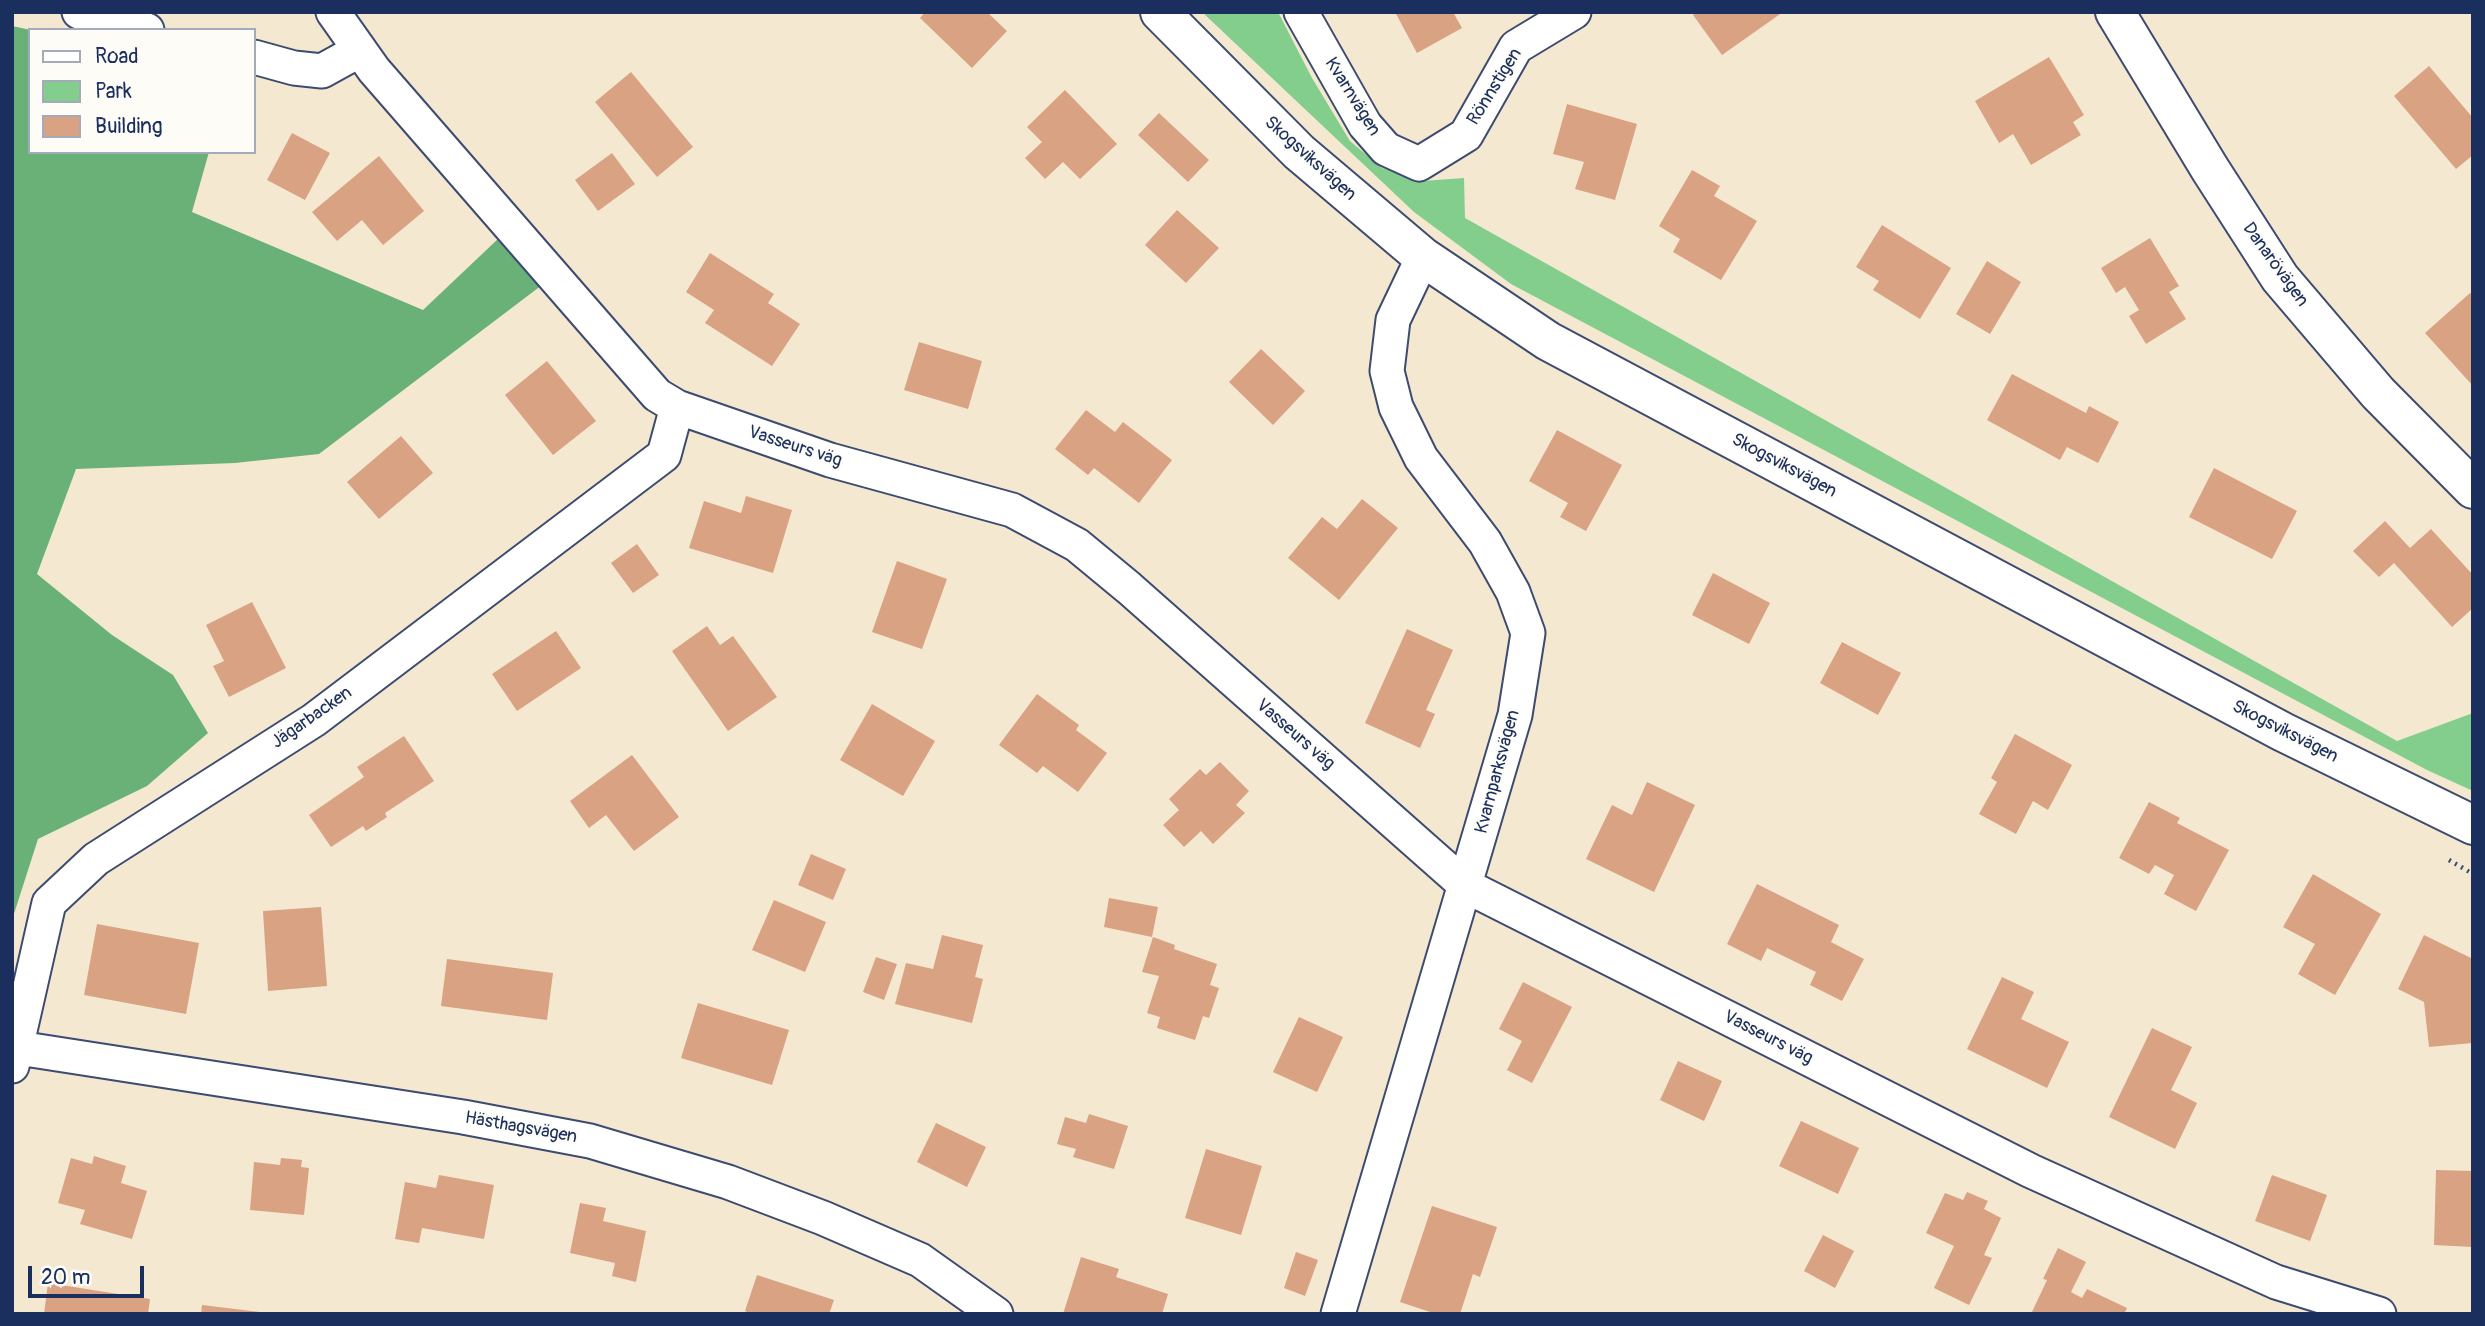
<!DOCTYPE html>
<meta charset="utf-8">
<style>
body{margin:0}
#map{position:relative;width:2485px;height:1326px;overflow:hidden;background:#f4e8d1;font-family:Pangolin,sans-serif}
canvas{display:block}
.frame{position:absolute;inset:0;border:14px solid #1b2f5e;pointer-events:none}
.legend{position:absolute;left:28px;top:28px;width:228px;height:126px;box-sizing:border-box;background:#fdfcf7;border:2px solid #a3aaba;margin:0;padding:9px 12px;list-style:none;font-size:21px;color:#1b2f5e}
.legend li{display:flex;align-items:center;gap:14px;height:35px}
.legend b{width:35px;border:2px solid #a3aaba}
.scale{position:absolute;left:28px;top:1266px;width:116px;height:32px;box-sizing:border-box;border:4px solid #1b2f5e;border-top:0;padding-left:9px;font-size:21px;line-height:24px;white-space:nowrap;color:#1b2f5e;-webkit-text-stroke:5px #fdfcf7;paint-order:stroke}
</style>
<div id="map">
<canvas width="2485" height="1326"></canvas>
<div class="frame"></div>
<ul class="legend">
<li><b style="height:9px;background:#fff"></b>Road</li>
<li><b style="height:19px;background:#83ce8c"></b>Park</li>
<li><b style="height:19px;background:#d9a283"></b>Building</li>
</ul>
<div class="scale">20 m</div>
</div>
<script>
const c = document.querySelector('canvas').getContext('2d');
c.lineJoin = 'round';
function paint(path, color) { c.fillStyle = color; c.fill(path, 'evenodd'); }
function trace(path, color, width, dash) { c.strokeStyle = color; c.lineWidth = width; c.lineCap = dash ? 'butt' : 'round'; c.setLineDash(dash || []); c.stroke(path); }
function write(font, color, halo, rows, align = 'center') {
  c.font = font + ' Pangolin,sans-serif'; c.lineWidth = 5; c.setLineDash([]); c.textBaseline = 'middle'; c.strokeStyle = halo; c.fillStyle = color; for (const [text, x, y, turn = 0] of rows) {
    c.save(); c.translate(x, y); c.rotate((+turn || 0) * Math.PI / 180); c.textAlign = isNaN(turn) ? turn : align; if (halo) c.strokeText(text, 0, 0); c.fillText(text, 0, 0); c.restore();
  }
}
paint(new Path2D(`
 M1202,12H1278L1312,78L1350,141L1382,168L1423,181L1464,178L1465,218L2397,741L2473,713V791L2427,770L1511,284L1414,212Z`), '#83ce8c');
paint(new Path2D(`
 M12,26L31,30L30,152H209L192,212L423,310L499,238L542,285L319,454L235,463L76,469L37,574L112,635L173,675L208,733L147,786L38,839L12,920Z`), '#6ab178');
paint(new Path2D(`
 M925,12H987L1007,31L972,68L920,18Z
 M1395,12H1453L1462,28L1417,53Z
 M1697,12H1783L1722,55L1693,15Z
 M2049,57L2084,115L2073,122L2081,135L2031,165L2013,134L1999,143L1975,101Z
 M2429,66L2473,118V155L2456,169L2394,96Z
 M631,72L693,147L657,177L595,102Z
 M1065,90L1117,144L1080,179L1063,162L1045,179L1025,158L1042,142L1027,127Z
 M1567,104L1637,124L1615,200L1575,189L1584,162L1553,154Z
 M1159,113L1209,160L1188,182L1138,135Z
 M292,133L330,153L305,200L267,180Z
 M612,153L635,184L598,211L575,180Z
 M379,156L424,211L383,245L362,220L337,241L312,212Z
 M1692,170L1720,186L1714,196L1757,221L1721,280L1673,252L1680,239L1659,226Z
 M1177,210L1219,248L1186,283L1145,245Z
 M1882,225L1951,268L1920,319L1873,290L1879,281L1856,267Z
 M2150,238L2179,286L2169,292L2186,319L2146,344L2129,316L2139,310L2125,287L2116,293L2101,268Z
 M710,253L774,294L768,303L800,324L772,366L705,323L714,310L686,292Z
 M1987,261L2021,282L1990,334L1956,314Z
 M2470,293L2473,296V386L2425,333Z
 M919,342L982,361L968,409L904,390Z
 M1261,349L1305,391L1273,425L1229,382Z
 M547,361L596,421L553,455L505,395Z
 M2012,374L2086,413L2089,406L2119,422L2098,463L2067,447L2060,460L1987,420Z
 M1086,410L1115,432L1123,422L1172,460L1139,503L1094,468L1088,475L1055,449Z
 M1557,430L1622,465L1586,531L1560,517L1568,503L1529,481Z
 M401,436L433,473L379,519L347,482Z
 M2214,468L2297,511L2272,559L2189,517Z
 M746,496L792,510L773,573L689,548L704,501L741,513Z
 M1362,499L1398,528L1339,600L1288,558L1322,517L1337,529Z
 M2385,521L2410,548L2431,529L2473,575V608L2452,627L2394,563L2379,577L2353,551Z
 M637,544L659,575L633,593L611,563Z
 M897,561L947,579L922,649L872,632Z
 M1713,573L1770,603L1749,644L1692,615Z
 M252,602L286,668L229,697L213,666L224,661L206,625Z
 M707,626L720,645L733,636L777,697L728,731L672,651Z
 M1407,629L1453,650L1426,710L1435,714L1420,748L1365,723Z
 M556,631L581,668L517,711L492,674Z
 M1842,642L1901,673L1878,715L1820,683Z
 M1037,694L1079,725L1076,730L1107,753L1078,792L1043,766L1037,773L999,745Z
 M872,704L935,741L903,796L840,760Z
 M2015,734L2072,765L2048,810L2033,801L2016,834L1979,814L1997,782L1991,778Z
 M404,736L434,781L385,813L387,817L366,831L363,826L331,847L309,815L364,777L357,767Z
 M632,755L679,817L634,851L606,815L589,828L570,801Z
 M1220,762L1249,791L1236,805L1245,813L1213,844L1201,831L1184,847L1163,825L1179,810L1169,799L1200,769L1206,775Z
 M1647,782L1695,805L1654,892L1586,859L1612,805L1632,815Z
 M2149,802L2180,818L2177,823L2229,850L2196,911L2164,894L2174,875L2155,865L2149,874L2119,858Z
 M811,854L846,869L833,900L798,885Z
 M2313,874L2381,914L2335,995L2298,974L2315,944L2283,927Z
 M1757,884L1839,925L1831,942L1864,959L1842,1001L1810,985L1816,972L1767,948L1761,961L1727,944Z
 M1109,898L1158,907L1152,937L1104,927Z
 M774,900L826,922L805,972L752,950Z
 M321,907L327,986L268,991L263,911Z
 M97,924L199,943L186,1014L84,995Z
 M942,935L983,945L975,977L983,979L972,1023L895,1004L906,963L933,969Z
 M2424,935L2471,958L2473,1043L2429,1047L2424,1002L2398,989Z
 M1153,937L1175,945L1174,949L1217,964L1210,985L1219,988L1209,1018L1203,1016L1195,1040L1157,1028L1160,1017L1147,1013L1159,976L1142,972Z
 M876,957L897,964L884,1000L863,992Z
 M447,959L553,973L547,1020L441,1006Z
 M2002,977L2034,992L2021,1019L2069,1042L2047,1088L1967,1049Z
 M1523,982L1572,1007L1532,1083L1507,1070L1522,1041L1499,1029Z
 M698,1003L789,1030L772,1085L681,1058Z
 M1299,1017L1343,1037L1317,1092L1273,1072Z
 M2152,1028L2192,1047L2171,1090L2197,1103L2175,1149L2109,1117Z
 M1678,1061L1722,1081L1704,1121L1660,1100Z
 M1089,1114L1128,1126L1114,1169L1073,1157L1076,1149L1057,1144L1065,1117L1086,1123Z
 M1801,1121L1859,1148L1838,1194L1779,1166Z
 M936,1123L986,1147L967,1187L917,1162Z
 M1206,1149L1262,1166L1241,1235L1185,1218Z
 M94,1156L126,1166L121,1183L147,1191L132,1239L80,1224L85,1210L58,1203L71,1158L92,1164Z
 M281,1158L302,1160L301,1167L309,1168L304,1215L250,1210L254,1162L280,1165Z
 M2436,1170L2473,1171V1247L2434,1245Z
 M439,1175L494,1185L484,1239L422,1228L419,1243L395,1239L405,1182L436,1188Z
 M2272,1175L2327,1195L2310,1241L2255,1221Z
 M1967,1192L1988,1201L1984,1209L2001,1218L1984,1255L1992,1258L1969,1305L1934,1288L1954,1246L1926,1233L1945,1193L1963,1200Z
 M580,1203L606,1208L603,1221L646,1231L636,1282L612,1276L615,1263L570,1253Z
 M1432,1206L1497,1227L1480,1277L1473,1274L1460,1314H1436L1400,1302Z
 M1823,1235L1854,1251L1835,1288L1804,1271Z
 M2058,1248L2086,1262L2071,1292L2082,1298L2087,1289L2127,1308L2124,1314H2031L2047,1280L2043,1279Z
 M1296,1252L1318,1260L1305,1296L1284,1288Z
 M1081,1257L1119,1269L1116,1277L1168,1294L1162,1314H1063Z
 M757,1275L834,1300L829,1314H752L745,1311Z
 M48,1283L150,1299L148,1314H44Z
 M202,1305L260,1312V1314H201Z`), '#d9a283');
const street = new Path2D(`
 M79,12L147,30
 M333,12L374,70L657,395L677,407L830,460L1012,510L1077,545L1129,588L1466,886L2031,1171L2276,1282L2379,1314
 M1301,12L1365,125L1386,149L1419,164L1466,135L1516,47L1574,12
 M254,57L294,68L322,71L360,50
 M12,1047L463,1117L590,1141L728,1182L823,1218L920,1260L996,1314
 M12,1066L49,903L96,859L314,720L664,455L677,407
 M1338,1314L1515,715L1528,633L1513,592L1485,542L1421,458L1396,407L1387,371L1393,320L1423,257`);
const secondary = new Path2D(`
 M1160,12L1299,152L1423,257L1548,341L2283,732L2473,825
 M2115,12L2210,169L2280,278L2378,393L2473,489`);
trace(street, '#3c4b6f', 37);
trace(secondary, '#3c4b6f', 42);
trace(new Path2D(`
 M2449,860L2473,874`), '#3c4b6f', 4.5, [2, 5]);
trace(street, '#fff', 33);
trace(secondary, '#fff', 38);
write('18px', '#1b2f5e', '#fdfcf7', [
 ["Rönnstigen",1495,87,-58],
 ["Kvarnvägen",1352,97,58],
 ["Skogsviksvägen",1310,159,42],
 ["Danarövägen",2275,265,54],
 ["Vasseurs väg",795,447,18],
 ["Skogsviksvägen",1784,466,28],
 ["Jägarbacken",312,718,-35],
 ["Skogsviksvägen",2285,732,27],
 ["Vasseurs väg",1295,735,41],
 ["Kvarnparksvägen",1498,772,-75],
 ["Vasseurs väg",1768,1038,27],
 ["Hästhagsvägen",521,1128,10]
]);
</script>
